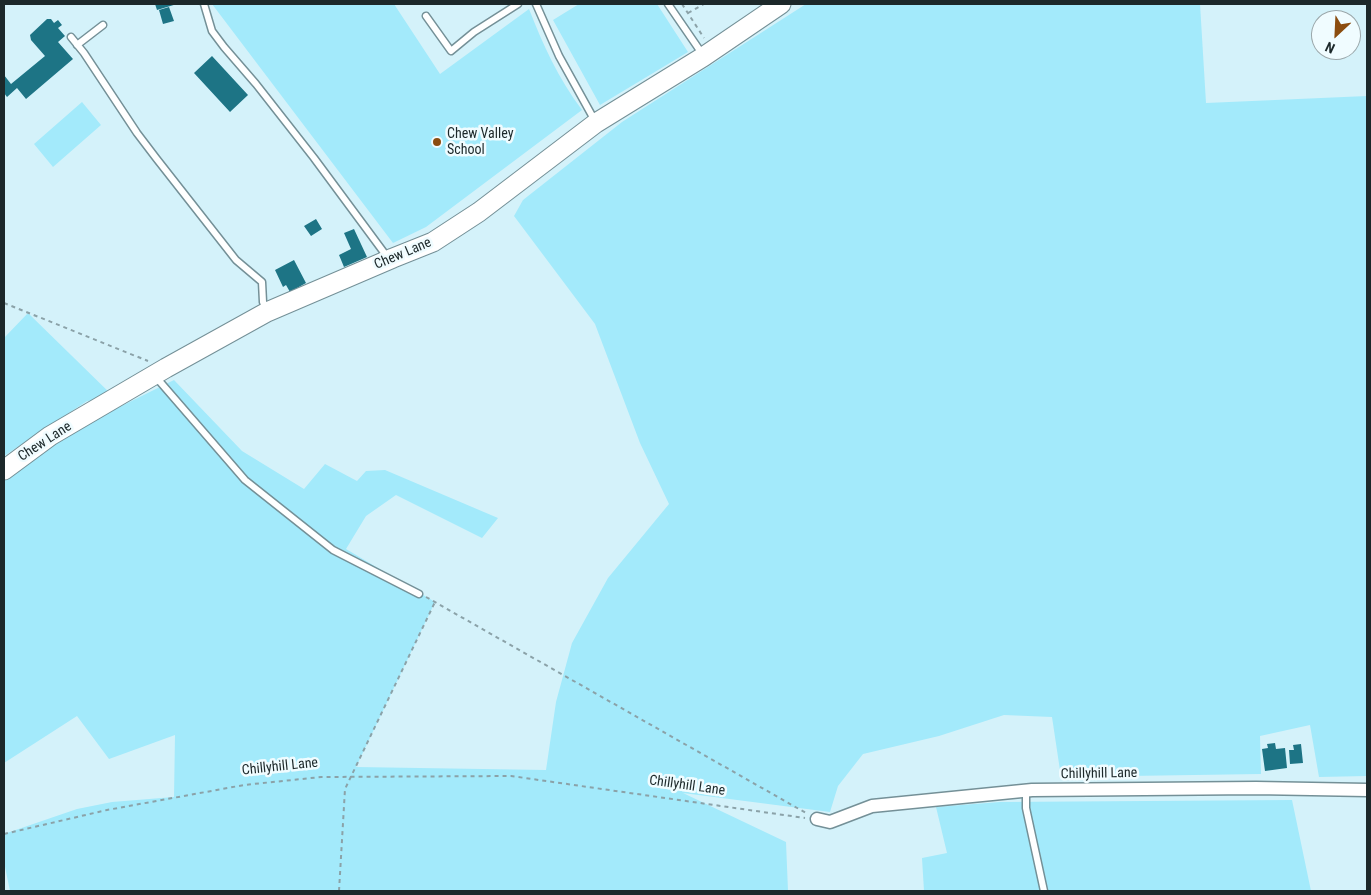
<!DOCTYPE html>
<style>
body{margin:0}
#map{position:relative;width:1371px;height:895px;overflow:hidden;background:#d4f2fa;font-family:"Roboto Condensed",sans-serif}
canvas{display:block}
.frame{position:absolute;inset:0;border:5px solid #1c282a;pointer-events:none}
.north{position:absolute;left:1311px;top:10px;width:50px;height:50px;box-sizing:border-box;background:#f0fcff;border:1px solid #9ba7aa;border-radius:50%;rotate:205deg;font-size:14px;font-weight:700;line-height:20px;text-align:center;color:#1c282a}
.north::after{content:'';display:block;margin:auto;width:18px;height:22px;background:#8b4d10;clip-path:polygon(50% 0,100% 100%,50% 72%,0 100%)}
</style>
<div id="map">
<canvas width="1371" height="895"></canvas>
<div class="frame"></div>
<div class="north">N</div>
</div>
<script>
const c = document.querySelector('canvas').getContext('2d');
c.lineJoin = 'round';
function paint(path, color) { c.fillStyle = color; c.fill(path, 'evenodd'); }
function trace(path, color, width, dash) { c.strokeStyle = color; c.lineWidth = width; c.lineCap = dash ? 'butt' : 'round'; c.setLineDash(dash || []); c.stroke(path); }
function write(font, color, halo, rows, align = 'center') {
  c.font = font + ' "Roboto Condensed",sans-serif'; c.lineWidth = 5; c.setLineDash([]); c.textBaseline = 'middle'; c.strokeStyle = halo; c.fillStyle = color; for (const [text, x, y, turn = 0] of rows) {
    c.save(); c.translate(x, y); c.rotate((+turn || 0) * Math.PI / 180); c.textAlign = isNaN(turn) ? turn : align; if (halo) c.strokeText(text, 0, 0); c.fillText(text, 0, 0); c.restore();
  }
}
paint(new Path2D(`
 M212,4H394L440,74L529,9C543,45 558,78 582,110L426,227L393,243Z
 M579,4H657L688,52L600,105L553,20Z
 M806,4H1200L1206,103L1367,96V776L1319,777L1310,725L1260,736L1261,774L1061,777L1052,717L1004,715L939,736L863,754L838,786L830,812L683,793L786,842L788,891H10L4,862V834L77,809L112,802L174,797L175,735L109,759L77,716L4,763V481L77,428L174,380L242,451L304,489L325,464L357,481L366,471L385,470L498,518L482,538L396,495L366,516L346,549L435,602L356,767L546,770L556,702L572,643L608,578L669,504L640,443L595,324L514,216L523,200L622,122Z
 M82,102L101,125L53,167L34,144Z
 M28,313L115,398L87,401L4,456V338Z
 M1292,800L1311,891H924L922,858L947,853L936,807L1000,802Z`), '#a3eafb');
paint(new Path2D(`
 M155,4H177L157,10Z
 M169,7L174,21L163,24L159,10Z
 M47,19H51L54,23L58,20L62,25L58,28L65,36L58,42L73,59L26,99L17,88L7,97L4,93V75L11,84L45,56L31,40L30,35Z
 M212,56L248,95L230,112L194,73Z
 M316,219L322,229L311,236L304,226Z
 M354,229L367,257L344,267L339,255L351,249L344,233Z
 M294,260L306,283L290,292L286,285L283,287L275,270Z
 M1275,743L1276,749L1285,748L1287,768L1265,771L1262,749L1268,748L1267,744Z
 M1301,744L1303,763L1290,764L1289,750H1294L1293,745Z`), '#1d7485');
const lane = new Path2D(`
 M204,4L212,31L224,47L256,84L314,158L388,258
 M536,4L559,56L595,121
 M668,4L703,55
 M426,16L451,51L474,32L518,4
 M71,37L84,53L137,133L156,158L236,260L262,282L263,302L267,311
 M77,45L103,25
 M155,376L245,480L333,550L419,594
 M1026,791V808L1044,891`);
const street = new Path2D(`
 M817,819L830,822L872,806L1032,790L1256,788L1367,790`);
const secondary = new Path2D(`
 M4,470L50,436L166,368L267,312L393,258L433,242L479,212L596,123L703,57L781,4`);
trace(lane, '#749097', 9);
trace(street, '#749097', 15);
trace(secondary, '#749097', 21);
trace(new Path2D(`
 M682,4L704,38
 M688,13L704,4
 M4,303L148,361
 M426,597L806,813
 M4,834L107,810L244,785L321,777L511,776L805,818
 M339,891L345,789L435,602`), '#8ba2a8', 2, [4, 4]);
trace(lane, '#fff', 6);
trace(street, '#fff', 12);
trace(secondary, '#fff', 19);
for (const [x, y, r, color] of [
 [437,142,5,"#8b4d10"]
]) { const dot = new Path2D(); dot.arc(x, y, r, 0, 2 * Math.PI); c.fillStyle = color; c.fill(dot); trace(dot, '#f0fcff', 2); }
write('14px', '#1c282a', '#f0fcff', [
 ["Chew Valley",447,134],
 ["School",447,150]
], 'left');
write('14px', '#1c282a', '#f0fcff', [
 ["Chew Lane",403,254,-23],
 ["Chew Lane",45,442,-33],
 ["Chillyhill Lane",280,767,-6],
 ["Chillyhill Lane",1099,774,-1],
 ["Chillyhill Lane",687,786,8]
]);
</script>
